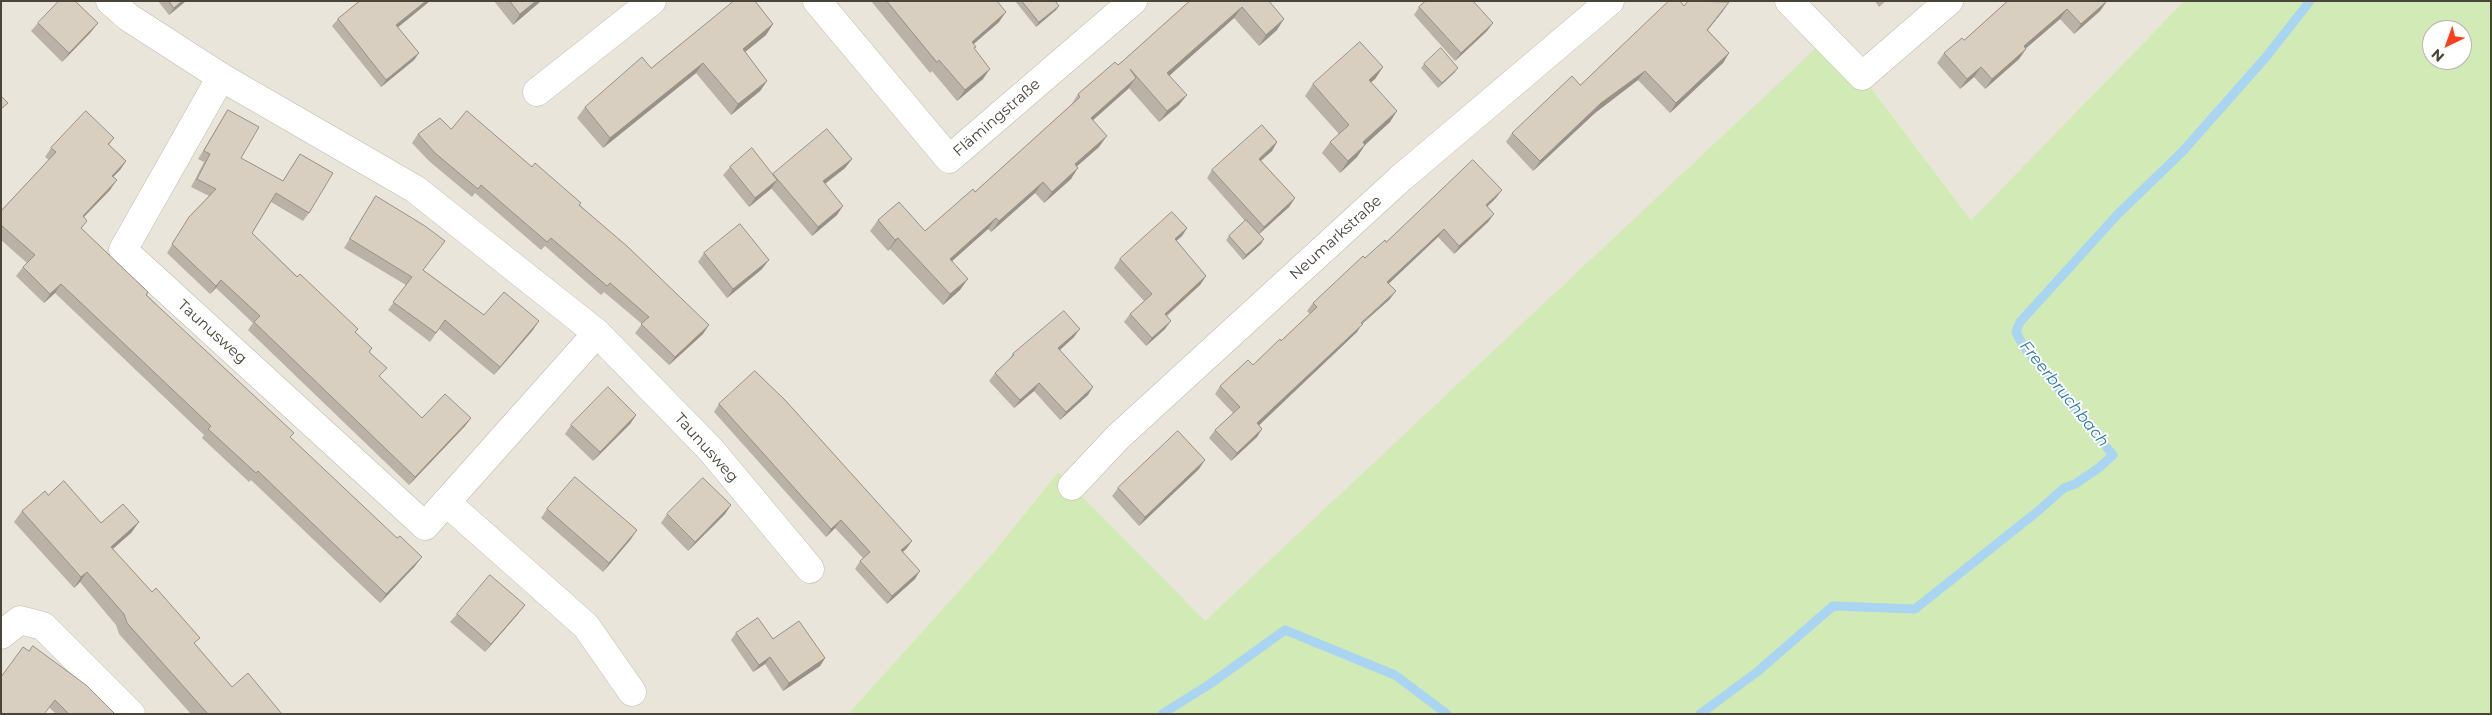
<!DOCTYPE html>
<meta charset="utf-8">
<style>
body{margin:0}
#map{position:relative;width:2492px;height:715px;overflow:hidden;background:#f6f3ec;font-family:Montserrat,sans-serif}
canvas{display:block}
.frame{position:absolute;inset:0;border:2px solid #4b4439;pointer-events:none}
.north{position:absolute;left:2422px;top:20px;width:50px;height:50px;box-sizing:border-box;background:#fff;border:1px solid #b7b4b0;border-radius:50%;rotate:222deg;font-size:14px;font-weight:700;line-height:20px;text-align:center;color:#4b4439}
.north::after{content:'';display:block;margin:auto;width:18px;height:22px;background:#fc3f1d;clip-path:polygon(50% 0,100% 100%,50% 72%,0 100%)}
</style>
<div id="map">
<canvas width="2492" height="715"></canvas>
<div class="frame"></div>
<div class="north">N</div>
</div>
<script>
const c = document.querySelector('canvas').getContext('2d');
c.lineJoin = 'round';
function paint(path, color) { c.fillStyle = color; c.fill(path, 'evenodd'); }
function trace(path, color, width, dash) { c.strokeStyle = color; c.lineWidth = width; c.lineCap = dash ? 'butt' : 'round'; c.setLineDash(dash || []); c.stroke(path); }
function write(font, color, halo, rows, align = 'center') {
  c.font = font + ' Montserrat,sans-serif'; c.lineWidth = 4; c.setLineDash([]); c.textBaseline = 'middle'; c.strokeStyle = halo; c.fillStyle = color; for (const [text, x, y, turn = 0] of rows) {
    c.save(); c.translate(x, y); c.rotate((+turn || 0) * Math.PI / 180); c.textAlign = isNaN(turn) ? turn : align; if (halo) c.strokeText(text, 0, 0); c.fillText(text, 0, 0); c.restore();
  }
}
paint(new Path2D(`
 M1,1H2184L1971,220L1862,76L1204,622L1058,472L992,554L848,714H1Z`), '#eae5da');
paint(new Path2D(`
 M2184,1H2491V714H848L992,554L1058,472L1205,621L1826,39L1862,76L1971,220ZM2432,30H2462V60H2432Z`), '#d2eab5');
trace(new Path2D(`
 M1162,714L1210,684L1285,630L1395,675L1447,714
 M1700,714L1757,672L1833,606L1915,609L2038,511L2064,488L2075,484L2100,467L2113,455L2023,346L2016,332L2020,322L2117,215L2183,151L2266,57L2310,1`), '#a9d4f2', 9);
const minor = new Path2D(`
 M110,1L128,17L221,77L415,189L597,333L425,526L123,250L221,77
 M817,1L949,159L1133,1
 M1789,1L1862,76L1949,1
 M537,92L652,1
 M597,333L711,450L810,569
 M1072,486L1118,437L1401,178L1610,1
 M446,502L586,626L632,692
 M1,635L20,620L43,626L131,714`);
trace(minor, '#c2bbae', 29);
trace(minor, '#fff', 28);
paint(new Path2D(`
 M158,1H186L169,15Z
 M360,1H430L398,27L419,53L414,60L381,87L332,26L338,19Z
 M494,1H541L513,25Z
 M871,1H937L938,2L999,22L974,44V49L983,79L957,101L932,71L930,73Z
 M1015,1H1055L1059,6L1056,10L1036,27Z
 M1190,1H1269L1277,30L1259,46L1234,18L1169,76L1179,105L1159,122L1129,88L1093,120L1099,147L1077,166L1071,179L1044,203L1035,193L991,232L988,229L952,261L960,290L943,305L890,249L888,251L870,231L878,220L925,231L975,192L1071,105L1078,94L1124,60Z
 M1875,1H1886L1879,7Z
 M2008,1H2107L2100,11L2074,34L2060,19L2026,48V49L2019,59L1985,89L1974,77L1960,89L1937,63L1944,53L1964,40Z
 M1684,6L1723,11L1708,30L1729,53L1723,63L1670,113L1638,80L1595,113L1533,171L1506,142L1512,133L1580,85Z
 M1419,7L1493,23L1487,31L1455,61L1414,15Z
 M38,23L91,32L62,62L31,31Z
 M773,24L766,35L745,52L767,81L760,91L731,115L696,73L603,148L577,118L585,107L651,68Z
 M1424,64L1455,72L1438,88L1421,68Z
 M1383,67L1375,79L1371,82L1390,122L1365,145L1357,157L1340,173L1322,153L1330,142L1339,134L1305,96L1313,84Z
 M228,110L241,158L283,181L300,154L309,213L303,221L271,202L252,233L372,348L369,352L380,377L422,418H471L465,426L409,485L248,330L253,323L216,288L210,294L167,253L189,217L209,196L191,187L204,162L198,159L223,118Z
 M451,129L532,167L580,205L703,334L669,365L635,333L642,324L604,292L601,295L545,246L541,250L475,193L472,197L429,161L412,143L418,134Z
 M114,138L109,145L126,161L120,170L113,177L110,190L84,217L82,229L148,292L147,295L290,438L415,566L380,603L251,480L249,482L202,438L204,435L55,293L44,303L16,276L23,267L27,263L1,240V211L49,160L45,157L51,148Z
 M1277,142L1272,151L1261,161L1295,198L1289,207L1259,234L1261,244L1243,260L1226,240L1229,236L1245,221L1207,178L1212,170Z
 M852,159L845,168L825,184L837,215L812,236L771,188L749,207L723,175L730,167L772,174Z
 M376,196L423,270L484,315L533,330L494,375L439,329L430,342L388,310L406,285L344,248Z
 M1496,198L1487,207L1494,214L1488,222L1454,254L1438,237L1389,283L1390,299L1362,324L1357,332L1259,425L1257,437L1231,461L1209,438L1215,430L1233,413L1215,394L1220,386L1253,365L1281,341L1310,314L1307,311L1313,303L1365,258L1386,242Z
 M1187,228L1182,236L1176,241L1206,276L1200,285L1167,316L1165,329L1146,346L1124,322L1130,314L1144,301L1114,268L1120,259Z
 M704,253L762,269L727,298L698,262Z
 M1074,337L1060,350L1088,395L1060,420L1034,391L1014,408L989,381L995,373L1008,361L1013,354Z
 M719,404L907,548L903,552L915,579L887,604L855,569L860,561L863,558L835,528L826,537L714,412Z
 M636,415L630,424L593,461L565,434L571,425Z
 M1199,469L1139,526L1112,496L1118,488Z
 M48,495L101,523L139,522L131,533L113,549L232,687L282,714H191L119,634L116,625L80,582L74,588L14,522L22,511Z
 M547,509L631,539L603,572L541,518Z
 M667,514H725L688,551L661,523Z
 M525,605L518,614L485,652L450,622L457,614Z
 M736,633L773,639L825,658L820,666L783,691L765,664L753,672L731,640Z
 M1,677L115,714H56L49,707Z`), '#bab2a6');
paint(new Path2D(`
 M182,1H186L169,15L174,8Z
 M426,1H430L391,33L396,25Z
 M536,1H541L513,25L520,14Z
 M2107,1L2100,11L2074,34L2081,24Z
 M1729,2L1723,11L1700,39L1707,30Z
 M1059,6L1056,10L1036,27L1039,22Z
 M1242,7L1234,18L1160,84L1167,73Z
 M2067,9L2060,19L2017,56L2024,46Z
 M1006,12L999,22L964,52L972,42Z
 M1284,19L1277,30L1259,46L1266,35Z
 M98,23L91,32L62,62L69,53Z
 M1493,23L1487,31L1455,61L1461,53Z
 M773,24L766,35L735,60L743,49Z
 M2026,49L2019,59L1985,89L1992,79Z
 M419,53L414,60L381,87L386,80Z
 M1729,53L1723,63L1670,113L1676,103Z
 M703,63L696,73L603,148L610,138Z
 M1383,67L1375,79L1361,91L1369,80Z
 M1981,67L1974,77L1960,89L1967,79Z
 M1458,68L1455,72L1438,88L1442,83Z
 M990,69L983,79L957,101L965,90Z
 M1645,71L1638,80L1595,113L1533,171L1540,161L1601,103Z
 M1136,78L1128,89L1083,129L1091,118Z
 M767,81L760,91L731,115L738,104Z
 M1187,95L1179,105L1159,122L1167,111Z
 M1397,111L1390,122L1355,154L1363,142Z
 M1107,136L1099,147L1067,175L1075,164Z
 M1277,142L1272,151L1253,167L1259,159Z
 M1365,145L1357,157L1340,173L1348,161Z
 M852,159L845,168L817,190L823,181Z
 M126,161L120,170L105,185L112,176Z
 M1078,168L1071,179L1044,203L1052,192Z
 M117,180L110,190L76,225L83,216Z
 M777,180L771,189L749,207L755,198Z
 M1043,182L1035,193L991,232L999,221Z
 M1502,190L1496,198L1480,213L1486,205Z
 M1295,198L1289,207L1258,235L1264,227Z
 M843,206L837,215L812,236L818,227Z
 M1494,214L1488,222L1454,254L1459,246Z
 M996,218L988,229L942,270L950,259Z
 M1187,228L1182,236L1169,247L1175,239Z
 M1444,229L1438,237L1382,290L1387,282Z
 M898,238L890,249L888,251L895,240Z
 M1264,239L1261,244L1243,260L1246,255Z
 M769,260L762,269L727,298L733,289Z
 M1206,276L1200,285L1159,322L1165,314Z
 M968,279L960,290L943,305L950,294Z
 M221,280L216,288L210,294L216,286Z
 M61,284L55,293L44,303L50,294Z
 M1396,291L1390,299L1362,324L1357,332L1252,432L1257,423Z
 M539,321L533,330L494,375L500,367Z
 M1171,321L1165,329L1146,346L1152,338Z
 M709,325L703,334L669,365L675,357Z
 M1080,329L1074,337L1053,356L1058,348Z
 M1039,383L1034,391L1014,408L1020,400Z
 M1093,387L1088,395L1060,420L1066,412Z
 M636,415L630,424L593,461L600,452Z
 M471,418L465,426L409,485L415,477Z
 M1262,429L1257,437L1231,461L1237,453Z
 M1205,460L1199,469L1139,526L1145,517Z
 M731,505L725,514L688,551L695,542Z
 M841,520L835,528L826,537L831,529Z
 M139,522L131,533L103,557L111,547Z
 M637,530L631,539L603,572L609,563Z
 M912,541L907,548L896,558L901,550Z
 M422,557L415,566L380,603L386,594Z
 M920,571L915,579L887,604L892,596Z
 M87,572L80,582L74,588L81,577Z
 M525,605L518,614L485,652L491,644Z
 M770,657L765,664L753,672L759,665Z
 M825,658L820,666L783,691L789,683Z`), '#979187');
const building = new Path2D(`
 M59,1H75L98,23L69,53L38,23Z
 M169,1H182L174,8Z
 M360,1H426L396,25L419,53L386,80L338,19Z
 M510,1H536L520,14Z
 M734,1H755L773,24L743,49L767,81L738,104L703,63L610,138L585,107L642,57L651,68Z
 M887,1H937L938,2L939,1H997L1006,12L972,42L976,47L974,48L990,69L965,90L939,60L937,62Z
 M1022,1H1055L1059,6L1039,22Z
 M1190,1H1269L1284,19L1266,35L1242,7L1167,73L1187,95L1167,111L1130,69L1136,78L1091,118L1107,136L1075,164L1078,168L1052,192L1043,182L999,221L996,218L950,259L968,279L950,294L898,238L895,240L878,220L899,202L925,231L973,189L975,192L1080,97L1078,94L1115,62L1118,65L1124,60Z
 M1426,1H1473L1493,23L1461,53L1419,7Z
 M1669,1H1680L1684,6L1688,1L1729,2L1707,30L1729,53L1676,103L1645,71L1601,103L1540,161L1512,133L1572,76L1580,85Z
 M2008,1H2107L2081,24L2067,9L2024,46L2026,49L1992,79L1981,67L1967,79L1944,53L1962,38L1964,40Z
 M1360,42L1383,67L1369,80L1397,111L1363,142L1365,145L1348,161L1330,142L1349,125L1313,84Z
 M1441,48L1458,68L1442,83L1424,64Z
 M1,96L8,103L1,109Z
 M228,110L259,127L241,158L283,181L300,154L333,173L309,213L276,193L252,233L297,277L300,274L358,329L355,332L372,348L369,352L387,368L379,376L422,418L445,394L471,418L415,477L254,322L260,316L221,280L216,286L172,244L189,217L216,189L197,179L210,154L204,151Z
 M86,111L114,138L108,144L126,161L112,176L117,180L83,216L87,221L81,228L148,292L146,295L294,433L290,437L397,538L400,536L422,557L386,594L258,471L256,473L208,429L211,426L61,284L50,294L23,267L35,255L1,225V211L56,152L51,148Z
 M467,111L532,167L535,163L581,203L579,205L628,247L709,325L675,357L641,324L649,317L610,283L607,286L551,238L547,242L481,185L478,189L435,153L418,134L440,118L451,129Z
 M1262,125L1277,142L1259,159L1295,198L1264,227L1212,170Z
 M827,129L852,159L823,181L843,206L818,227L773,174Z
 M752,148L777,180L755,198L730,167Z
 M1473,160L1502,190L1486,205L1494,214L1459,246L1444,229L1387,282L1396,291L1361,323L1363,324L1257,423L1262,429L1237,453L1215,430L1240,407L1220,386L1248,360L1253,365L1280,339L1281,341L1317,307L1313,303L1363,256L1365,258L1385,240L1386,242Z
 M376,196L425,226L445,241L423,270L484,315L504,292L539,321L500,367L445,320L436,333L393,302L412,277L350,239Z
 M1172,212L1187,228L1175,239L1206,276L1165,314L1171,321L1152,338L1130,314L1152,294L1120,259Z
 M1246,220L1264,239L1246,255L1229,236Z
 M740,224L769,260L733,289L704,253Z
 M1064,311L1080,329L1058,348L1093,387L1066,412L1039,383L1020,400L995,373L1014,355L1013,354Z
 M755,371L785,400L912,541L901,550L920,571L892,596L860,561L870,552L841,520L831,529L719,404Z
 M608,387L636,415L600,452L571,425Z
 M1178,431L1205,460L1145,517L1118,488Z
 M575,477L637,530L609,563L547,509Z
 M703,478L731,505L695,542L667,514Z
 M64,481L101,523L123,504L139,522L111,547L152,592L156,588L200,638L194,643L232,687L248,673L282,714H208L127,623L124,614L87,572L81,577L22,511L45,491L48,495Z
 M490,575L525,605L491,644L457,614Z
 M758,618L773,639L799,621L825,658L789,683L770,657L759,665L736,633Z
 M33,646L86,685L115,714H69L55,700L44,714H1V677L23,647L29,651Z`);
paint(building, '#d8cfc1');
trace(building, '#979187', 1);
write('15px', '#4b4439', '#fff', [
 ["Flämingstraße",997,118,-41],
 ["Neumarkstraße",1336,238,-42],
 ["Taunusweg",212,332,42],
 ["Taunusweg",706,448,48]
]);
write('italic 16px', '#2e7ab2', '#fff', [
 ["Freerbruchbach",2064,394,51]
]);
</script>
